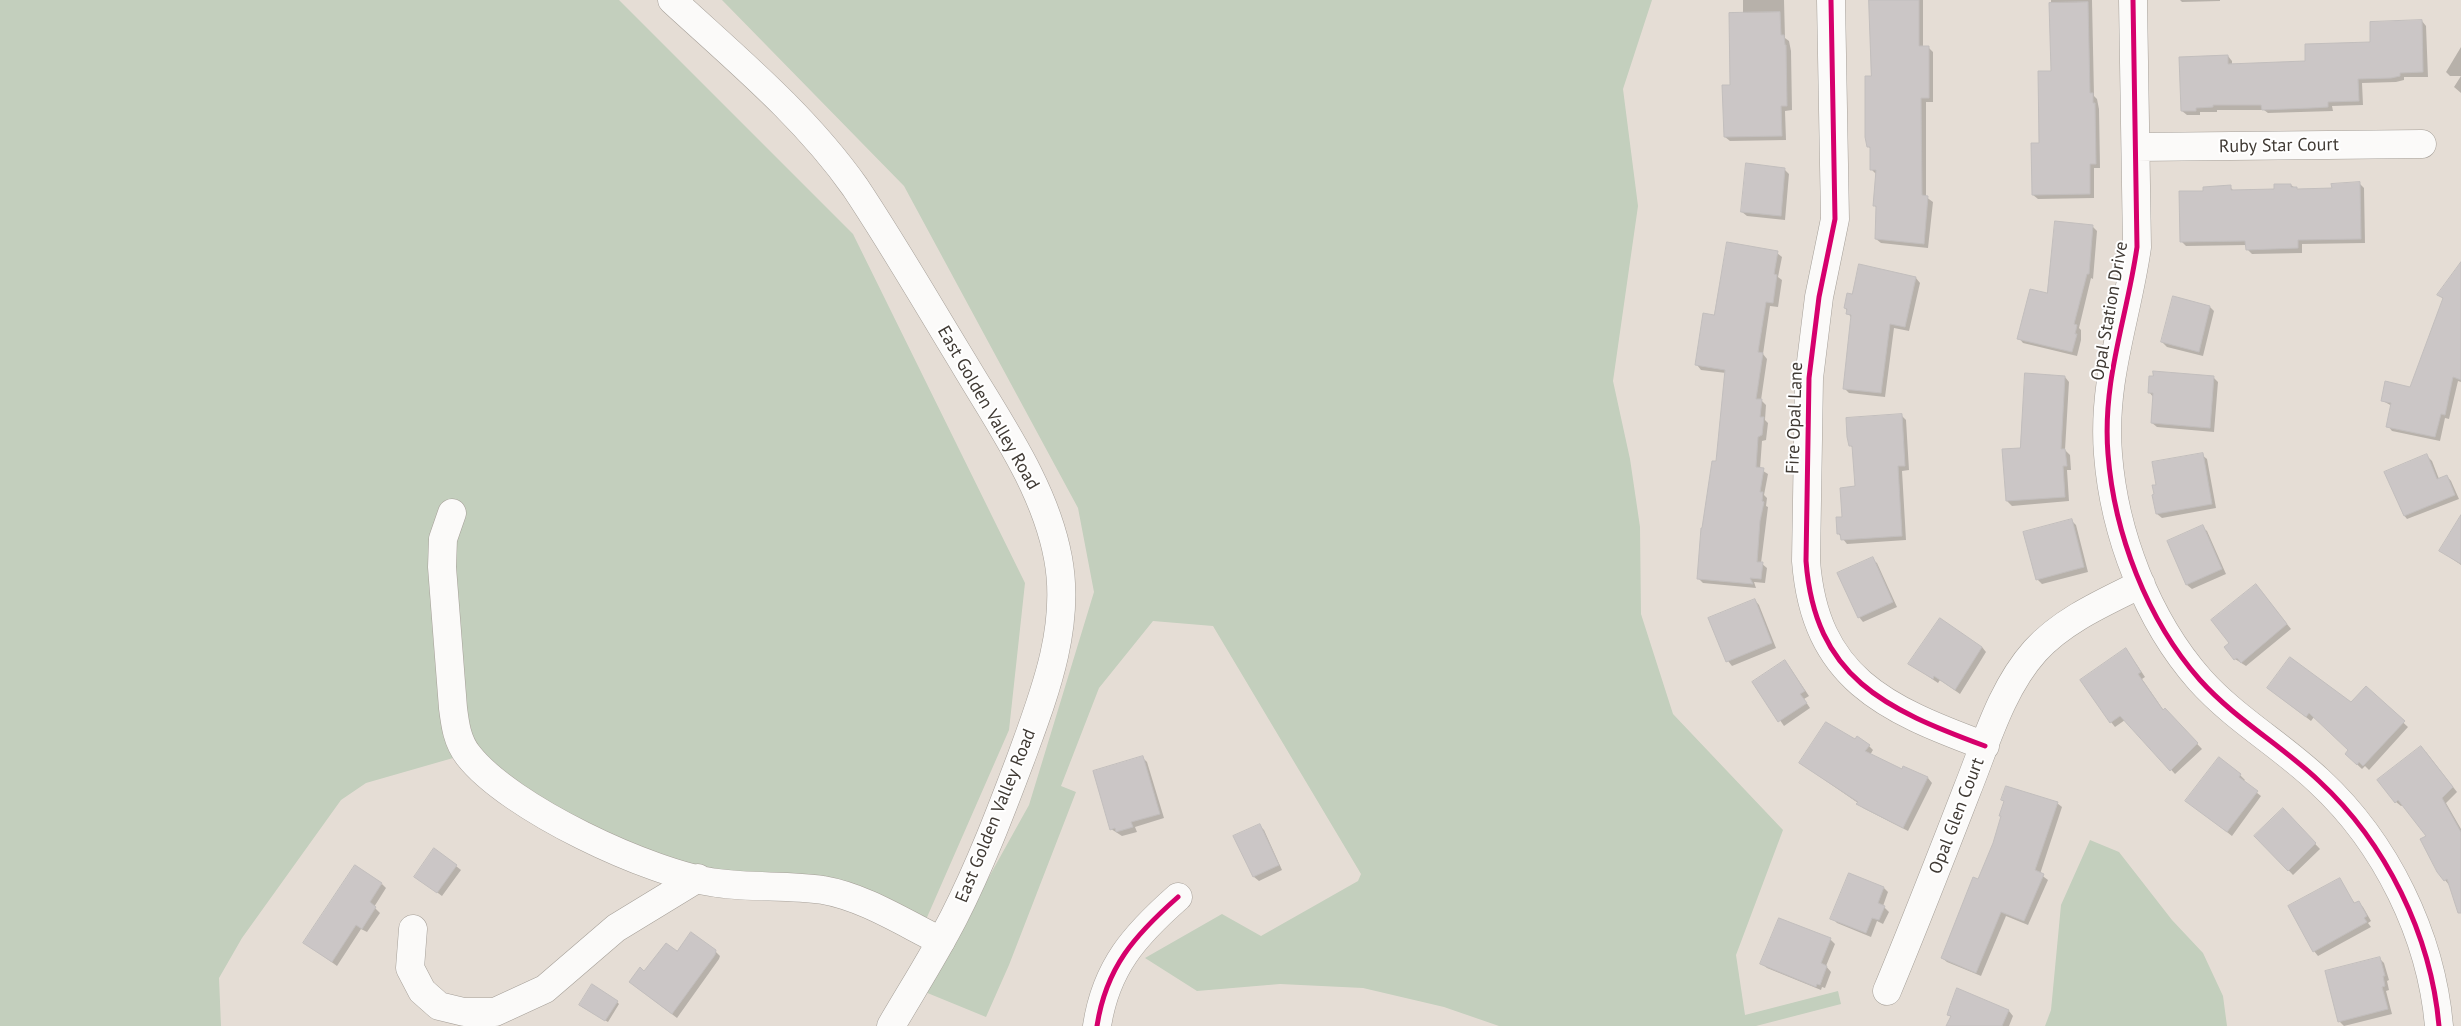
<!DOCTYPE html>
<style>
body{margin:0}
canvas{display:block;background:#e5ddd5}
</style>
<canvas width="2461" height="1026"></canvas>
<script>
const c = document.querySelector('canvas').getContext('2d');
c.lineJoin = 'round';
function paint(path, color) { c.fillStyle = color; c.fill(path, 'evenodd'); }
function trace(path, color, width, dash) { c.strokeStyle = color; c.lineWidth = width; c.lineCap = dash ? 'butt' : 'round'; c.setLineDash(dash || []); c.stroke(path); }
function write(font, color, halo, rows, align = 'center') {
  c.font = font + ' "PT Sans",sans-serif'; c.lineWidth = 4; c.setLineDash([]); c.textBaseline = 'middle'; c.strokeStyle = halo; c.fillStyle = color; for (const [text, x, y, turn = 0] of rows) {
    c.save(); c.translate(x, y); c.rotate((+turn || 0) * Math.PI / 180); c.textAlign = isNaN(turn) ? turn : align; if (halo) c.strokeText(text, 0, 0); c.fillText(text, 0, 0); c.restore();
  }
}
paint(new Path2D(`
 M0,0H619L853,234L1025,583L1009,730L921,931L885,913L621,853L467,754L366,783L341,800L242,938L219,978L221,1026H0Z
 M722,0H1652L1623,89L1638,206L1613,381L1630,459L1640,527L1641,614L1673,714L1783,830L1736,955L1745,1015L1838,991L1841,1004L1756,1026H1499L1444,1007L1363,988L1280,984L1197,991L1145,958L1222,914L1261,936L1358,881L1361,874L1213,626L1153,621L1099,688L1061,786L1076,792L1009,965L986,1017L925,992L1029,805L1094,592L1078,508L904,186Z
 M2090,840L2119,852L2172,920L2203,953L2223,996L2227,1026H2045L2051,1010L2061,905Z`), '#c3cfbd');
paint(new Path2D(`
 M1743,0H1784L1785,38L1789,41L1791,51L1792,110L1785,111L1786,140L1730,141L1725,137L1743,14Z
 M1869,0H1923V47H1928L1933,52V102H1926V197L1933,202L1928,248L1881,243L1876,239L1877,208L1874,205L1877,175L1872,170V150L1868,146L1872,77Z
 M2051,0H2092L2094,96L2097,99L2099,109L2100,168H2094V198L2038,199L2033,195L2052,72Z
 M2180,0H2220V1L2182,2Z
 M2422,21L2426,26L2428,77H2404V80L2396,82L2362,83L2363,105L2332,106L2333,111L2268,113L2264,110H2217V112H2200V115H2187L2182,111L2228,56L2232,61V65L2306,63L2372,43Z
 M2461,47V76H2450L2446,72Z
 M2461,76V93L2454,87Z
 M1784,169L1789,174L1785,220L1747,216L1742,212Z
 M2360,184L2364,188L2365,243L2302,244V253L2252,254L2247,249V245L2186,246L2182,242L2204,192L2230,187L2235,192L2276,190L2291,185L2298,190L2333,189Z
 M2093,227L2097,231L2093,279L2091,278L2079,328L2081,330V340L2077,356L2023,343L2019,338Z
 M1777,253L1782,257L1778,277L1782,280L1778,307L1770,306L1763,354L1767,359L1761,400L1766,405L1765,420L1768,423L1766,440L1762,441L1760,469L1768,474L1764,495L1767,498L1766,506L1768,507L1761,563L1767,568L1765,583L1754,582L1756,588L1703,583L1698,578L1717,463L1726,373L1701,370L1697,365L1715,316Z
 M2461,263V382L2458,381L2449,419L2445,418L2440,441L2392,431L2388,426L2392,406L2383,401L2411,388L2444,300L2439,294Z
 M1916,278L1920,283L1909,331L1894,328L1885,397L1849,393L1844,388L1852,319L1845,308L1853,295Z
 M2210,307L2214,311L2203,356L2167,347L2162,342Z
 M2065,377L2069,382L2065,450L2070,455L2071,470H2067L2069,501L2012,506L2007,501L2021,449Z
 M2213,377L2218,382L2214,432L2157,427L2152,423L2154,398L2149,392Z
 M1902,416L1906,420L1909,470L1902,471L1906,540L1847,544L1838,533L1856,488L1854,449L1850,445Z
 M2202,455L2207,459L2216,508L2162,518L2157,514Z
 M2427,456L2432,461L2439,479L2447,476L2451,481L2459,499L2407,519L2403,514L2386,473Z
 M2461,517V565L2441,551Z
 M2071,520L2076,525L2088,572L2042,584L2037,579Z
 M2202,527L2207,531L2226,574L2192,589L2187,585L2169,541Z
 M1872,559L1877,563L1897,607L1863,622L1859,617Z
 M2260,590L2291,629L2246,666L2235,659L2231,643Z
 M1755,600L1759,605L1776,648L1732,666L1728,661L1710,619Z
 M1982,647L1986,652L1960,694L1940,680L1938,683L1910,664Z
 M2126,649L2145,677L2142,679L2164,711L2165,710L2202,749L2175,774L2125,720L2115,727L2111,722Z
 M1789,666L1809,696L1804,699L1810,708L1784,726L1754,682Z
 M2366,688L2408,727L2369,770L2365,766L2362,769L2346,754L2350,750L2314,717L2311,721L2273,692L2352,704Z
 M1855,741L1869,746L1873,750L1870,755L1902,771L1904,768L1928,778L1932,783L1908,831L1863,808L1858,803L1800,763Z
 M2426,752L2457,792L2446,803L2461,829V878L2449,885L2445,880L2427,837L2403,805L2401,806L2396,802L2379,780Z
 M1143,758L1147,762L1164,818L1135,827L1137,832L1122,836L1111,829Z
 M2240,775L2245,780L2243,782L2261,796L2232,836L2192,805Z
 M2057,803L2062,807L2040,874L2048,880L2028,925L2006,916L1981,976L1947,962L1942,958L1978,880Z
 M2283,810L2320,849L2293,875L2256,836Z
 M1259,825L1264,830L1282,870L1259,881L1254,877L1235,837Z
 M456,866L461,870L442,896L419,879Z
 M2340,880L2355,904L2358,902L2363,907L2371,921L2368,923L2371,927L2318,956L2314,951Z
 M382,884L386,888L374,907L380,913L367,932L361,929L337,966L305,943Z
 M1884,888L1888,892L1883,906L1889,912L1883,924L1877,921L1871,937L1837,923L1832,918Z
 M1830,939L1835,944L1826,966L1831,972L1825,988L1822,987L1821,990L1767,968L1762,964Z
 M715,951L720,956L719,959L677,1018L635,986L644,973L677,952Z
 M2380,959L2384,963L2389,980L2387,981L2389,990L2386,991L2392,1014L2344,1026L2339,1021Z
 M617,1002L619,1004L608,1022L582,1007Z
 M2009,1011L2013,1016L2009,1026H1948L1951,1017L1949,1014Z`), '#0003');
const building = new Path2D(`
 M1869,0H1919V46H1929V98H1921L1922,195L1928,196L1924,244L1875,239L1876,206H1873L1876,170H1870V147H1867L1865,137V76H1871Z
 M2088,2L2090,93H2093V103H2095L2096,164H2090V194L2032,195L2031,143H2039L2038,71H2051L2049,3Z
 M1780,12L1781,35H1784L1785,45H1786L1787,106H1781L1782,136L1724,137L1722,85H1730L1729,13Z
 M2422,20L2423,72L2400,73V76L2391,78L2358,79L2359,101L2328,102V107L2311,108L2262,110L2261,105H2213V107L2196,108V111H2181L2179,57L2228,55V64L2305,61V44L2370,42V22Z
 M1746,163L1785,168L1781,216L1741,212Z
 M2360,182L2361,239L2298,240V248L2246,250L2245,241L2180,242L2179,191H2203V187L2231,185V190L2274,189V184H2291V187H2297V189L2332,188L2331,184Z
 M2055,221L2093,225L2089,274H2087L2074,324L2077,325L2075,334H2077L2072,352L2017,339L2030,289L2047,293Z
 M1727,242L1778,251L1774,274L1777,275L1773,303L1766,302L1758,352L1763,353L1756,399H1762L1760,417H1764L1762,435L1758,437L1756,467L1764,468L1760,492H1763L1762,501L1764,502L1760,521L1757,562H1763L1761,579L1750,578L1753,584L1697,579L1701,528H1702L1712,461H1716L1725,370L1695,365L1703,313L1714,315Z
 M2461,262V380L2453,377L2445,415L2441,414L2435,437L2386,427L2391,403L2381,401L2385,381L2410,387L2443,298L2437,295Z
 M1859,264L1916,277L1905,327L1890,324L1881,393L1843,389L1851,315L1846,314L1847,309L1844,308L1847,293L1852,294Z
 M2173,296L2210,306L2199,352L2161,342Z
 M2153,371L2214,376L2210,428L2151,423L2153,393H2148L2149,376H2153Z
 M2025,373L2065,376L2061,449H2065L2067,466H2063L2065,497L2006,501L2002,449L2020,448Z
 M1902,414L1905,466H1898L1902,536L1841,540L1840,534H1837L1836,517H1842L1840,488L1855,486L1852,446H1849L1847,437L1846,418Z
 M2203,453L2212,504L2156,514L2152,495L2154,494L2152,485H2156L2152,462Z
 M2427,454L2437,479L2447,475L2455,495L2404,516L2384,472Z
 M2461,515V564L2439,551Z
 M2072,519L2084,567L2036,580L2023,532Z
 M2203,525L2222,569L2186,585L2167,541Z
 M1873,557L1893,602L1858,618L1837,573Z
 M2256,584L2287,624L2241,663L2237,658L2234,660L2224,647L2229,643L2211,620Z
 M1755,599L1772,643L1726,662L1708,618Z
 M1940,618L1982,647L1955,690L1934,676L1933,679L1908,664Z
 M2126,648L2141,672L2138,674L2163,710L2165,708L2198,743L2170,771L2120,716L2110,723L2080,680Z
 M2290,657L2351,702L2366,686L2405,721L2363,766L2359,762L2357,765L2345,754L2348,750L2309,713L2306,717L2267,688Z
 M1785,660L1805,691L1800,694L1807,703L1778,722L1752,682Z
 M1826,722L1855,739L1857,736L1870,745L1865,751L1902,769L1903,766L1928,777L1903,828L1856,804L1858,802L1799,763Z
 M2421,746L2453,787L2442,798L2461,832V913H2458L2447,879L2444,881L2437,872L2420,839L2426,836L2398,800L2395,803L2377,780Z
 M1143,756L1160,814L1131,822L1133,827L1116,832L1115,828L1110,830L1093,771Z
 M2219,757L2241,774L2239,777L2258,791L2227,832L2185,801Z
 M2006,786L2058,802L2035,870L2044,874L2024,921L2001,912L1976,973L1941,958L1973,877L1978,879L1993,843L2001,816H1999L2004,801L2001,800Z
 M2283,808L2316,843L2288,871L2254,836Z
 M1260,824L1279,865L1253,877L1233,836Z
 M434,848L457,865L437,893L414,877Z
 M355,865L382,883L370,902L376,907L362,929L356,925L332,962L303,943Z
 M1849,873L1884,887L1878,903L1885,906L1879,920L1872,918L1866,933L1830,919Z
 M2340,878L2354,903L2359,901L2367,916L2364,918L2367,922L2313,952L2288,906Z
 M1779,918L1831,938L1821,963L1827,966L1820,985L1817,984L1816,987L1760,964Z
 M691,932L716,950L715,955L672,1014L629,982L640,967L644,971L666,943L677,951Z
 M2380,957L2385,976H2383L2385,986L2382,987L2388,1009L2338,1022L2325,971Z
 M592,984L618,1001L605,1021L579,1005Z
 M1957,988L2009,1010L2002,1026H1946L1951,1016L1947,1015L1950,1006Z`);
paint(building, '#cbc6c6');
trace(building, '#c2bebd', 1);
const minor = new Path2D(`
 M1831,0L1835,219L1819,297L1809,378L1806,561C1815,678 1885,709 1985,746
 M2133,0L2137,247C2127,318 2102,380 2108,454C2114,533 2147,620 2200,680C2235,719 2281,745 2319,781C2386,843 2431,935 2439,1026
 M2136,147L2422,144
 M452,513L443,539L442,567L453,708C455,724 457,741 468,755C509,808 650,874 717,883C752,888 788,885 823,890C864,897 904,923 941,941
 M413,929L410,968L422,991L439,1006L464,1012H495L545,989L616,928L698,878
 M1887,991C1915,924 1941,857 1967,790C1986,743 2001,689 2035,651C2063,620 2105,602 2141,584
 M1097,1026C1106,967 1135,935 1178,897`);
const major = new Path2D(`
 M672,0C736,59 804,115 855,187C893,244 927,303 963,362C999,423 1045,487 1058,558C1071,627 1044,695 1021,758C1001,811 980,866 954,917C935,954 912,990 891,1026`);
trace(minor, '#a59f98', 29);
trace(major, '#a59f98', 29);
trace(minor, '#fbfaf9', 28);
trace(major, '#fbfaf9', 28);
trace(new Path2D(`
 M1831,0L1835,219L1819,297L1809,378L1806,561C1815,678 1885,709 1985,746
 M2133,0L2137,247C2127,318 2102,380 2108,454C2114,533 2147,620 2200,680C2235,719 2281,745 2319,781C2386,843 2431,935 2439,1026
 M1097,1026C1106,967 1135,935 1178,897`), '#d6006c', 5);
write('18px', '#403a34', '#fff', [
 ["Ruby Star Court",2279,146,-1],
 ["Opal Station Drive",2110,311,-80],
 ["East Golden Valley Road",988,408,60],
 ["Fire Opal Lane",1795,418,-88],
 ["East Golden Valley Road",996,816,-68],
 ["Opal Glen Court",1957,816,-69]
]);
</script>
